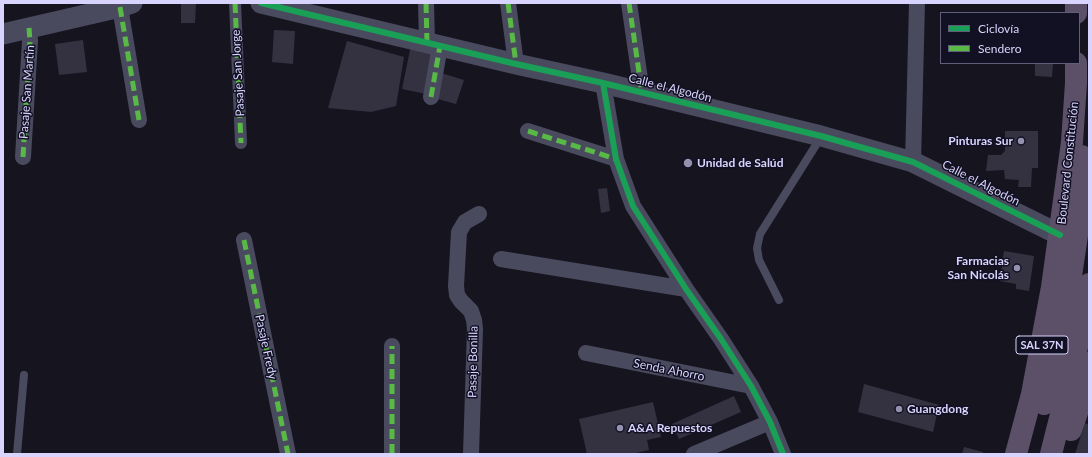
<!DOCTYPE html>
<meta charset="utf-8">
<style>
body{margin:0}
#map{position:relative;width:1092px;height:457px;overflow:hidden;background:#16141f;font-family:Lato,sans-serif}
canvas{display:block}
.frame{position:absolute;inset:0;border:4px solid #d8d4fd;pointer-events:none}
.legend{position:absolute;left:940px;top:12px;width:140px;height:52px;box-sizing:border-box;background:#121023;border:1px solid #615e7a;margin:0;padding:5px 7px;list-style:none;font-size:12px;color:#d8d4fd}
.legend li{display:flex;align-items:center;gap:8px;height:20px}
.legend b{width:20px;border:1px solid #615e7a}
</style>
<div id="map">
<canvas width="1092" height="457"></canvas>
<div class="frame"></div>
<ul class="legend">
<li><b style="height:5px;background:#1a9f57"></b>Ciclovía</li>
<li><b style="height:5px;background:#58b947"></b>Sendero</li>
</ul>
</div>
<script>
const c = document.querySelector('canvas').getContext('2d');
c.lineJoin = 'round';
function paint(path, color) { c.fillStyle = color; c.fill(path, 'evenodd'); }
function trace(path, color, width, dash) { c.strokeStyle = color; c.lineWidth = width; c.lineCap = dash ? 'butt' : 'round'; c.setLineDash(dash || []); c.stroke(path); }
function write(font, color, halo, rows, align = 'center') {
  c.font = font + ' Lato,sans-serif'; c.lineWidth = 3; c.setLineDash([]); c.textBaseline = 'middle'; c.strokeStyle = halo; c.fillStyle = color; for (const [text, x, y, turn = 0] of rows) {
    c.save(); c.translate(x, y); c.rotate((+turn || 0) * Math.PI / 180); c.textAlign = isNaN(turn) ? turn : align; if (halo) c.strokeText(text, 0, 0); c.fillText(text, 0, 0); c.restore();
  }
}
paint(new Path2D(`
 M181,3H196L195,23H181Z
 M274,30L295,31L293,64L272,62Z
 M83,40L87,72L59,75L55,44Z
 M347,41L404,57L396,106L371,112L328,108Z
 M411,45L435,49L426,94L402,89Z
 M1035,63H1053L1052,77L1035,76Z
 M441,73L464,80L456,104L434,98Z
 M1005,131H1038V168H1032L1031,187H1018L1019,180L1005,179L1004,170L986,171L988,155H1001L1005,151Z
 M607,188L610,211L601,213L598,189Z
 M1004,251L1034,256L1029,291L1016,289V284L1000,281Z
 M864,384L939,405L933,432L858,412Z
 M734,396L741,412L679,439L672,424Z
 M653,402L661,437L647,440L649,450L632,454H587L579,419Z
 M1085,423L1089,425V454H1075Z
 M964,447L983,452V454H962Z`), '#343241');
trace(new Path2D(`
 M779,300L759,260L757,248L760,234L821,137
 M17,454L24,375`), '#4a4a5f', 8);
trace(new Path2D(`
 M235,3L241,143`), '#4a4a5f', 12);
trace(new Path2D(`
 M426,3L427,43
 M508,3L516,64
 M629,3L642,93
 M120,7L139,120
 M603,83L616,159L633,206L686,289L721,339L751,386L770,422L783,454
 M431,97L440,46
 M528,131L616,159
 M23,157L30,41L29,28
 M913,162L917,3
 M244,240L288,454
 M501,259L686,289
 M586,353L751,386
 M392,454V346
 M471,454L475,329L474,320L471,311L461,301L457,295L456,286L459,232L465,222L479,214
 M694,454L770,422`), '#4a4a5f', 16);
trace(new Path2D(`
 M261,3L516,64L603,83L821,136L913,162L1060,235
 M3,34L120,7L132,3`), '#4a4a5f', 21);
trace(new Path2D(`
 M1076,3V13
 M1044,404L1057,354L1065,317L1080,215L1083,171L1082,156
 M1071,430L1082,398L1089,363
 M1016,454L1032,394L1052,287L1072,142L1076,83V63
 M1051,454L1074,363L1089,284`), '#5c4f68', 22);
trace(new Path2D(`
 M235,3L241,143
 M426,3L427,43
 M508,3L516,64
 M629,3L642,93
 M120,7L139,120
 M431,97L440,46
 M528,131L616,159
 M23,157L30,41L29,28
 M244,240L288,454
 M392,454V346`), '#58b947', 5, [10, 5]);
trace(new Path2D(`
 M261,3L516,64L603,83L821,136L913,162L1060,235
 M603,83L616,159L633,206L686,289L721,339L751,386L770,422L783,454`), '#1a9f57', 6);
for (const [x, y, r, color] of [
 [1021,141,4,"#9491af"],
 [688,163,5,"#9491af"],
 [1017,268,4,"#9491af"],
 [899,409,4,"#9491af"],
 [620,428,4,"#9491af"]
]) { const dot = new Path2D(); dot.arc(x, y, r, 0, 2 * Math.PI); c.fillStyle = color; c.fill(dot); trace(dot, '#121023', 1.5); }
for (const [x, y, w] of [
 [1042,345,52]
]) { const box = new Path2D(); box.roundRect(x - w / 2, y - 9, w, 18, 3); c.fillStyle = '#121023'; c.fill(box); trace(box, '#d8d4fd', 1); }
write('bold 11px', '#d8d4fd', null, [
 ["SAL 37N",1042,345]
]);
write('12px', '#d8d4fd', '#121023', [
 ["Pasaje San Jorge",238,73,-93],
 ["Calle el Algodón",670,88,14],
 ["Pasaje San Martín",27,92,-86],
 ["Boulevard Constitución",1068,163,-84],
 ["Calle el Algodón",981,183,27],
 ["Pasaje Fredy",266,347,78],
 ["Pasaje Bonilla",473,362,-89],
 ["Senda Ahorro",669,370,11]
]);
write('bold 12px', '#d8d4fd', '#121023', [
 ["Pinturas Sur",1013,141,"right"],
 ["Unidad de Salúd",697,163],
 ["Farmacias",1009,261,"right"],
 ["San Nicolás",1009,275,"right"],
 ["Guangdong",907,409],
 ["A&A Repuestos",628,428]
], 'left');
</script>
